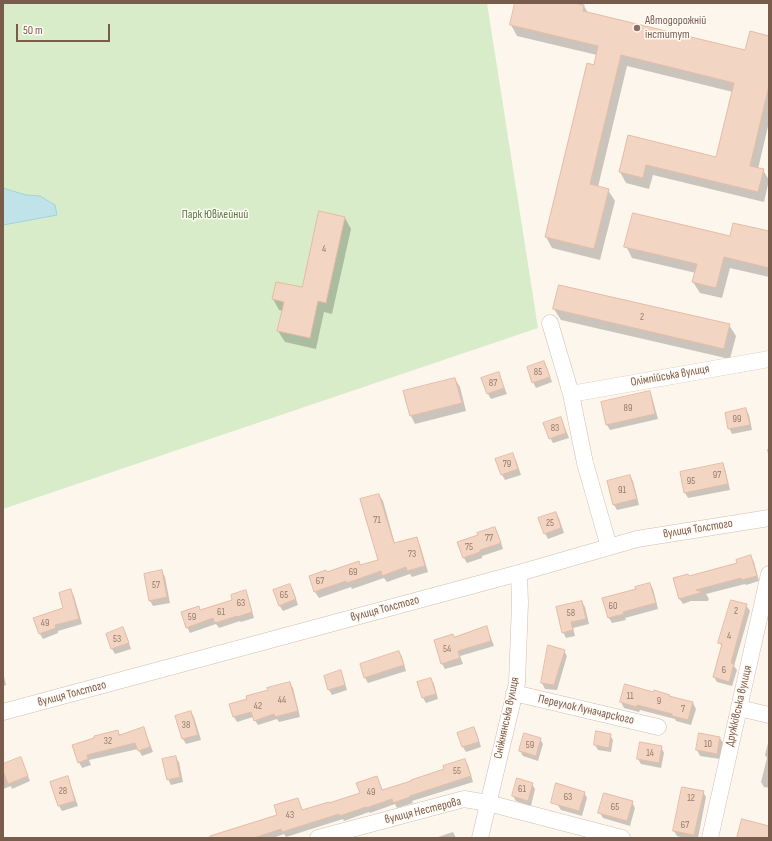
<!DOCTYPE html>
<meta charset="utf-8">
<style>
body{margin:0}
#map{position:relative;width:772px;height:841px;overflow:hidden;background:#fdf6ec;font-family:"Sofia Sans Condensed",sans-serif}
canvas{display:block}
.frame{position:absolute;inset:0;border:4px solid #7a5c4d;pointer-events:none}
.scale{position:absolute;left:16px;top:24px;width:94px;height:18px;box-sizing:border-box;border:2px solid #7a5c4d;border-top:0;padding-left:5px;font-size:12px;line-height:14px;white-space:nowrap;color:#7a5c4d;-webkit-text-stroke:3px #fffaf3;paint-order:stroke}
</style>
<div id="map">
<canvas width="772" height="841"></canvas>
<div class="frame"></div>
<div class="scale">50 m</div>
</div>
<script>
const c = document.querySelector('canvas').getContext('2d');
c.lineJoin = 'round';
function paint(path, color) { c.fillStyle = color; c.fill(path, 'evenodd'); }
function trace(path, color, width, dash) { c.strokeStyle = color; c.lineWidth = width; c.lineCap = dash ? 'butt' : 'round'; c.setLineDash(dash || []); c.stroke(path); }
function write(font, color, halo, rows, align = 'center') {
  c.font = font + ' "Sofia Sans Condensed",sans-serif'; c.lineWidth = 3; c.setLineDash([]); c.textBaseline = 'middle'; c.strokeStyle = halo; c.fillStyle = color; for (const [text, x, y, turn = 0] of rows) {
    c.save(); c.translate(x, y); c.rotate((+turn || 0) * Math.PI / 180); c.textAlign = isNaN(turn) ? turn : align; if (halo) c.strokeText(text, 0, 0); c.fillText(text, 0, 0); c.restore();
  }
}
paint(new Path2D(`
 M3,3H487L538,328L3,509Z`), '#d8ecc9');
const water = new Path2D(`
 M3,187L6,189L26,195L40,196L55,205L57,215L3,225Z`);
paint(water, '#bfe3e8');
trace(water, '#a5d3da', 1);
paint(new Path2D(`
 M516,3H570L584,6L588,13L746,51L769,37V122L758,169L763,170L769,180L764,202L653,175L649,189L626,183L620,172L629,137L717,158L733,92L627,66L598,187L608,190L615,201L600,260L552,248L546,237L597,55L517,36L511,25Z
 M345,218L351,229L332,314L324,312L316,349L285,342L278,331L283,311L279,310L273,299L303,289Z
 M769,232V277L730,268L722,298L700,293L693,282L696,273L632,258L626,246L730,238Z
 M554,309L729,325L736,336L730,359L561,320Z
 M544,362L547,368L552,382L536,388L533,382Z
 M498,373L501,379L507,394L491,399L488,394Z
 M455,379L460,387L466,411L415,424L411,416L404,392Z
 M649,392L652,397L658,419L610,430L607,425L602,403Z
 M746,410L749,415L752,430L732,434L729,428Z
 M560,418L563,423L569,438L553,443L550,438Z
 M767,449H769V459Z
 M512,455L516,460L521,475L505,480L502,475L497,460Z
 M722,464L725,469L730,490L688,498L685,493L682,472Z
 M630,476L633,481L639,505L617,510L614,505L608,482Z
 M379,495L383,501L395,544L416,538L420,545L428,572L412,577L410,574L387,582L384,578L352,589L351,587L319,598L315,592L310,577L327,573L359,563L361,566L379,560Z
 M556,513L559,518L564,533L548,539L545,533Z
 M495,528L498,534L503,549L482,556V558L467,563L464,558L479,536Z
 M751,557L754,562L759,581L746,585L745,584L706,594L709,599L708,601H691L683,604L679,598L689,577L738,564Z
 M162,571L165,577L170,603L153,606L150,601Z
 M650,584L653,589L658,609L625,618L626,620L612,623L609,618L604,598L637,589Z
 M290,585L293,590L298,605L283,611L279,605Z
 M71,591L74,596L82,624L58,631V633L43,639L40,634L64,609Z
 M245,591L248,597L254,618L241,622L240,621L219,628L216,624L190,633L187,627L233,600Z
 M582,602L585,607L589,624L573,628L575,636L566,638L563,632Z
 M746,605L750,611L734,666L737,670L732,686L717,682L714,677L722,647L720,643Z
 M486,627L489,633L494,646L460,656L463,664L445,669L442,664L435,641L454,638Z
 M123,629L126,634L131,649L115,654L112,649L107,634Z
 M549,647L564,651L567,656L557,690L545,689L542,683Z
 M399,652L402,657L406,671L368,683L365,678L361,665Z
 M3,672L6,685L3,686Z
 M340,672L343,677L347,690L332,695L329,690L325,677Z
 M431,679L434,684L438,699L426,703L423,698Z
 M290,683L293,688L300,717L279,722L277,719L258,725L253,717L237,722L234,717L248,699Z
 M654,694L669,695L670,697L693,703L696,709L691,725L676,721L675,719L640,710L639,712L624,708L621,702Z
 M191,712L194,717L201,740L186,744L183,739L176,716Z
 M143,728L146,733L153,752L142,756L138,749L89,760L91,765L82,768L79,762L73,746L118,731L120,735Z
 M474,728L477,734L481,747L466,752L463,747Z
 M700,734L720,738L723,743L720,759L700,756L697,750Z
 M610,735L613,740L611,752L598,750L595,745Z
 M540,739L543,744L538,761L523,756L520,751Z
 M769,739V788L764,787L761,782L767,758L765,755Z
 M661,747L664,753L661,768L641,764L638,759Z
 M175,757L179,762L183,782L171,785L168,779Z
 M465,760L468,765L473,782L412,801L413,803L397,808L395,804L370,813L369,812L344,821L343,819L286,837L284,834L273,838H205L278,816L297,799L300,804L303,811L329,804L362,794L379,782L383,791L445,770Z
 M23,763L30,781L12,789L11,786L3,789V765Z
 M67,777L70,783L78,806L62,811L59,806L51,782Z
 M532,784L535,789L531,806L516,801L513,796Z
 M584,792L587,798L582,816L561,810L557,804Z
 M703,792L706,797L698,838H685L677,836L674,831Z
 M632,802L635,808L630,826L603,818L600,813Z
 M453,832L456,838H438V837Z`), '#0003');
const building = new Path2D(`
 M515,3H574L584,5L583,11L745,50L750,31L769,36V86L750,166L764,169L758,192L646,165L643,178L619,172L628,135L716,157L734,83L621,55L590,184L609,189L594,249L545,237L587,63L594,65L598,46L510,25Z
 M319,211L345,217L326,303L318,301L310,338L277,331L284,302L272,299L276,282L302,287Z
 M633,213L730,236L733,223L769,231V268L724,257L716,288L692,282L697,264L624,247Z
 M559,285L730,324L724,349L553,309Z
 M544,361L550,377L532,383L527,367Z
 M499,372L504,388L487,394L481,378Z
 M455,378L462,403L410,416L403,391Z
 M650,391L655,414L606,425L601,402Z
 M746,408L750,425L728,429L725,413Z
 M561,417L566,433L549,439L543,423Z
 M513,453L518,469L501,475L495,459Z
 M723,463L728,484L684,493L680,472Z
 M630,475L637,499L613,505L607,481Z
 M379,494L394,543L417,537L425,566L407,571L406,567L382,576L381,571L347,583L346,581L314,592L309,576L326,570L327,572L359,561L360,565L378,560L360,499Z
 M556,512L561,528L544,534L538,518Z
 M495,527L501,543L480,550V552L463,558L457,542L478,535L477,533Z
 M751,555L757,576L742,580L741,578L696,590L703,592L679,599L673,578L688,574L689,576L737,563L736,560Z
 M162,570L167,597L149,601L144,574Z
 M650,583L656,603L623,612L624,614L608,618L602,598L636,589L635,587Z
 M290,584L296,599L279,606L273,590Z
 M71,589L79,619L55,625L56,628L39,634L33,618L63,608L59,593Z
 M246,590L252,612L237,617V616L215,623L213,618L186,628L181,612L199,606L200,610L232,600L231,595Z
 M731,600L747,604L731,663L734,664L729,682L713,677L722,644L718,643Z
 M582,601L586,619L571,622L573,630L562,633L556,607Z
 M487,626L491,641L458,651L460,658L441,664L434,640L453,634L454,637Z
 M123,627L129,643L111,649L106,634Z
 M548,645L565,650L554,685L541,683Z
 M399,651L404,665L364,678L360,664Z
 M341,670L345,685L328,690L324,676Z
 M431,678L436,694L422,698L417,682Z
 M290,682L298,711L275,717L274,714L254,721L251,712L233,717L229,704L247,699L246,696L268,690L267,688Z
 M625,684L653,692L654,690L670,695L669,696L693,702L688,720L672,716V714L637,705L636,707L620,702Z
 M191,711L198,735L182,739L175,716Z
 M144,727L150,747L138,751L135,743L87,755L88,759L78,763L72,745L94,738V736L118,730L119,735Z
 M474,727L479,742L462,747L457,733Z
 M596,731L611,734L609,748L594,745Z
 M524,733L541,738L536,756L519,751Z
 M699,733L720,737L717,754L696,750Z
 M640,742L662,746L659,763L637,759Z
 M176,756L180,777L167,780L162,759Z
 M21,757L28,776L8,784L3,771V764Z
 M465,759L471,776L410,796V797L393,803L392,799L366,808V807L340,816L339,814L282,832L281,829L254,838H210V836L277,815L274,805L298,798L302,810L329,802V803L360,793L356,783L377,776L382,790L411,781V780L444,769L443,766Z
 M68,776L75,801L58,806L50,782Z
 M517,778L533,783L528,801L512,796Z
 M556,783L585,792L579,811L551,803Z
 M682,787L704,791L694,835L673,831Z
 M604,793L633,801L627,821L598,813Z
 M742,819L769,826V838H737Z`);
paint(building, '#f3d5c3');
trace(building, '#e6bba3', 1);
const minor = new Path2D(`
 M550,323L571,394L585,463L609,547
 M571,394L769,359
 M514,693L658,727
 M739,708L769,715
 M3,712L519,573L637,539L769,518
 M318,838L464,799L488,803L622,838
 M480,838L517,683L520,603L519,573
 M710,838L769,574`);
trace(minor, '#d1beb0', 17);
trace(minor, '#fff', 16);
for (const [x, y, r, color] of [
 [637,28,4,"#8d6e63"]
]) { const dot = new Path2D(); dot.arc(x, y, r, 0, 2 * Math.PI); c.fillStyle = color; c.fill(dot); trace(dot, '#fffaf3', 1.5); }
write('10px', '#987a6a', null, [
 ["4",324,249],
 ["2",642,317],
 ["85",538,372],
 ["87",493,383],
 ["89",628,408],
 ["99",737,419],
 ["83",555,428],
 ["79",507,464],
 ["97",717,475],
 ["95",691,481],
 ["91",622,490],
 ["71",377,520],
 ["25",550,523],
 ["77",489,538],
 ["75",469,547],
 ["73",412,554],
 ["69",353,572],
 ["67",320,581],
 ["57",156,585],
 ["65",284,595],
 ["63",241,603],
 ["60",613,606],
 ["2",736,611],
 ["61",221,612],
 ["58",571,613],
 ["59",192,617],
 ["49",45,623],
 ["4",729,636],
 ["53",117,639],
 ["54",447,649],
 ["6",724,670],
 ["11",630,696],
 ["44",282,700],
 ["9",659,701],
 ["42",258,706],
 ["7",683,709],
 ["38",186,725],
 ["32",108,741],
 ["10",708,744],
 ["59",530,745],
 ["14",650,753],
 ["55",457,771],
 ["61",522,789],
 ["28",63,791],
 ["49",371,792],
 ["63",568,797],
 ["12",691,798],
 ["65",615,807],
 ["43",290,815],
 ["67",685,825]
]);
write('12px', '#785e54', '#fffaf3', [
 ["Автодорожній",645,21],
 ["інститут",645,35]
], 'left');
write('12px', '#537a41', '#fffaf3', [
 ["Парк Ювілейний",215,215]
]);
write('12px', '#7a5c4d', '#fffaf3', [
 ["Олімпійська вулиця",670,376,-10],
 ["вулиця Толстого",698,529,-9],
 ["вулиця Толстого",385,609,-15],
 ["вулиця Толстого",72,694,-15],
 ["Дружківська вулиця",739,706,-77],
 ["Переулок Луначарского",586,710,13],
 ["Сніжнянська вулиця",507,718,-78],
 ["вулиця Нестерова",423,811,-14]
]);
</script>
